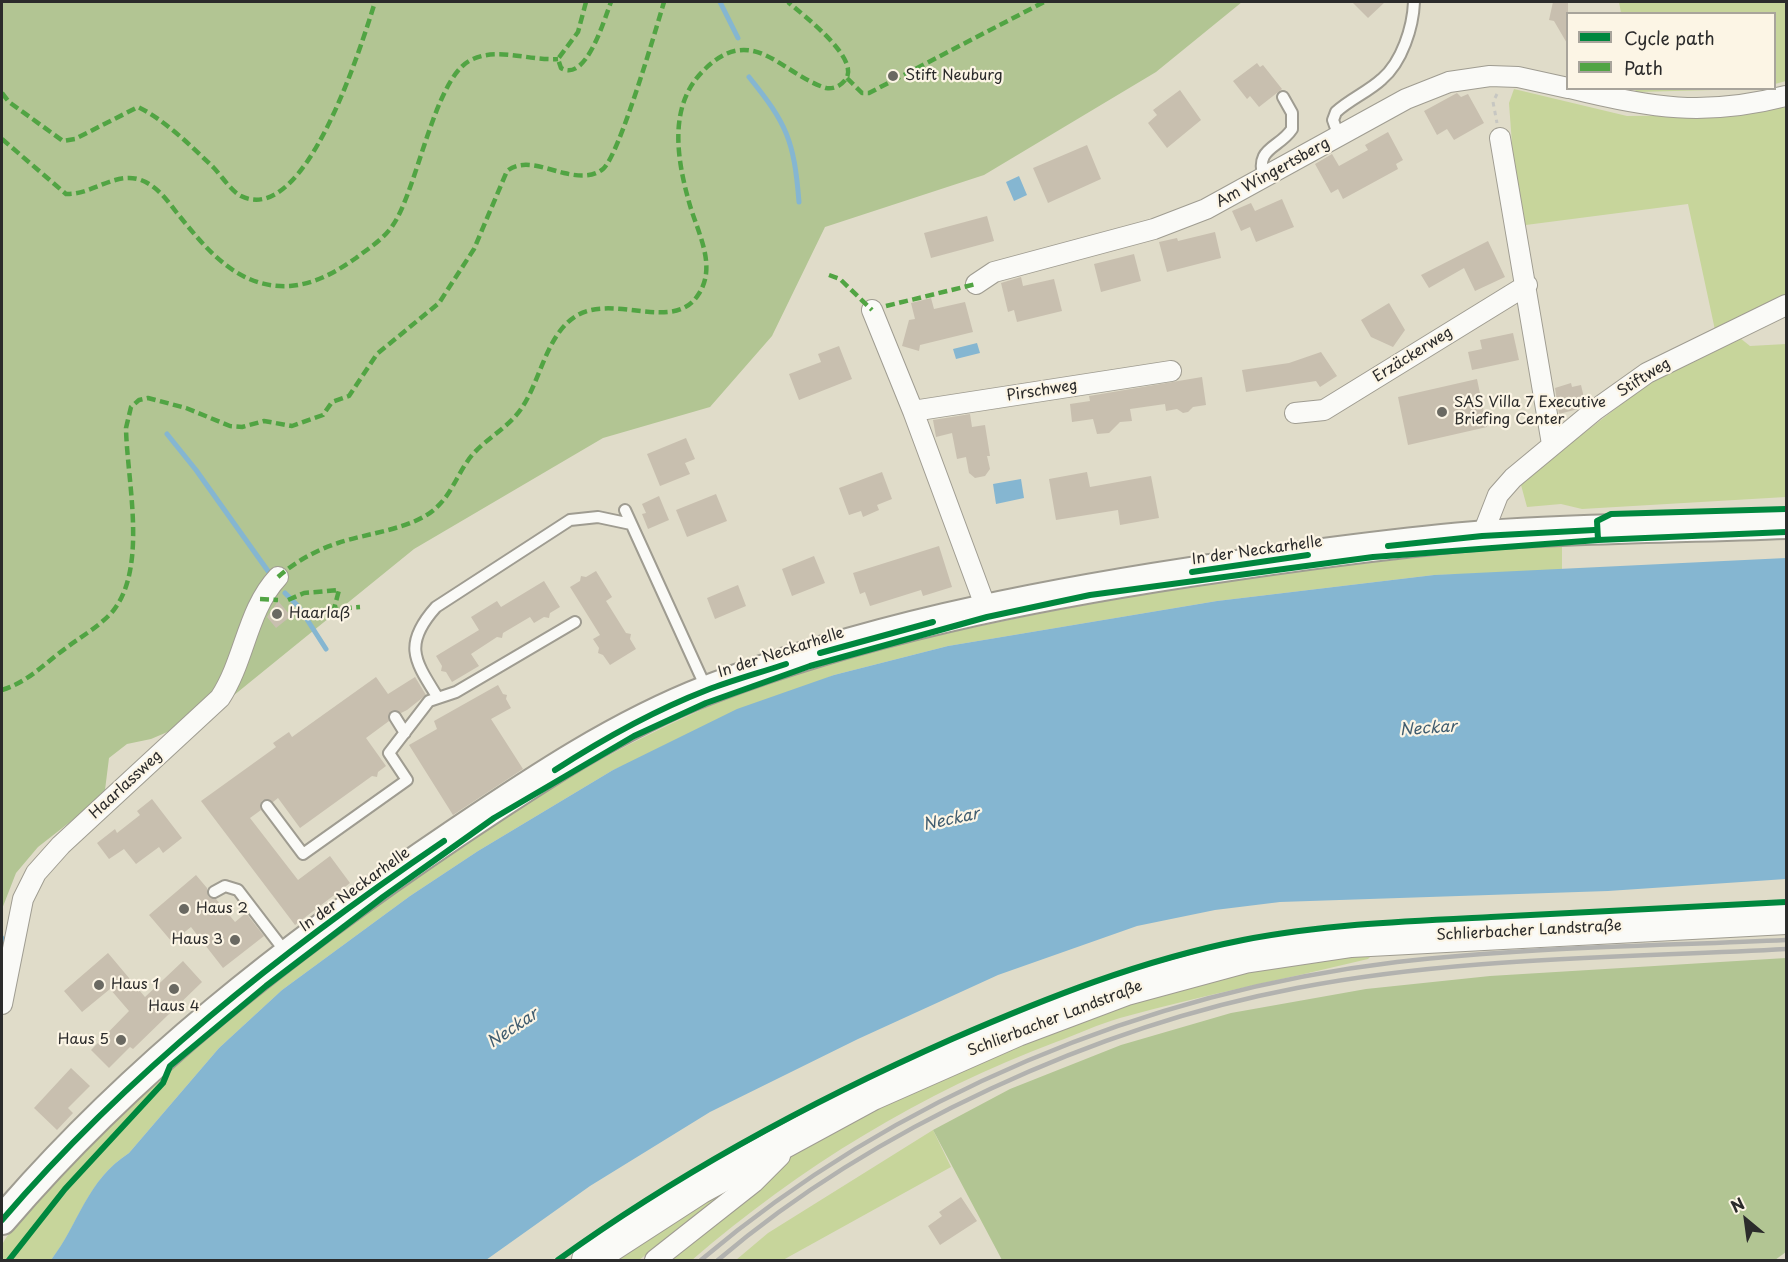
<!DOCTYPE html>
<meta charset="utf-8">
<style>
body{margin:0}
#map{position:relative;width:1788px;height:1262px;overflow:hidden;background:#e0dcc9;font-family:"Playpen Sans",sans-serif}
canvas{display:block}
.frame{position:absolute;inset:0;border:3px solid #2b2b2b;pointer-events:none}
.legend{position:absolute;left:1566px;top:12px;width:210px;height:78px;box-sizing:border-box;background:#fcf5e5;border:2px solid #a8a49b;margin:0;padding:8px 10px;list-style:none;font-size:18px;color:#2b2b2b}
.legend li{display:flex;align-items:center;gap:12px;height:30px}
.legend b{width:30px;border:2px solid #a8a49b}
.north{position:absolute;left:1716px;top:1190px;width:60px;height:60px;-webkit-text-stroke:4px #fcf5e5;paint-order:stroke;rotate:331deg;font-size:16px;font-weight:700;line-height:24px;text-align:center;color:#2b2b2b}
.north::after{content:'';display:block;margin:auto;width:21px;height:27px;background:#2b2b2b;clip-path:polygon(50% 0,100% 100%,50% 72%,0 100%)}
</style>
<div id="map">
<canvas width="1788" height="1262"></canvas>
<div class="frame"></div>
<ul class="legend">
<li><b style="height:8px;background:#00873e"></b>Cycle path</li>
<li><b style="height:8px;background:#51a443"></b>Path</li>
</ul>
<div class="north">N</div>
</div>
<script>
const c = document.querySelector('canvas').getContext('2d');
c.lineJoin = 'round';
function paint(path, color) { c.fillStyle = color; c.fill(path, 'evenodd'); }
function trace(path, color, width, dash) { c.strokeStyle = color; c.lineWidth = width; c.lineCap = dash ? 'butt' : 'round'; c.setLineDash(dash || []); c.stroke(path); }
function write(font, color, halo, rows, align = 'center') {
  c.font = font + ' "Playpen Sans",sans-serif'; c.lineWidth = 4.5; c.setLineDash([]); c.textBaseline = 'middle'; c.strokeStyle = halo; c.fillStyle = color; for (const [text, x, y, turn = 0] of rows) {
    c.save(); c.translate(x, y); c.rotate((+turn || 0) * Math.PI / 180); c.textAlign = isNaN(turn) ? turn : align; if (halo) c.strokeText(text, 0, 0); c.fillText(text, 0, 0); c.restore();
  }
}
paint(new Path2D(`
 M1619,2H1786V81L1775,84L1774,14L1621,13Z
 M1514,89L1627,116L1740,115L1786,107V296L1715,330L1688,204L1518,226L1509,103Z
 M1635,89H1752L1636,92Z
 M1740,338L1750,346L1786,344V497L1582,509L1561,504L1527,507L1521,485L1555,455L1648,384Z
 M1562,545V571L1434,575L1217,601L948,646L834,675L613,770L478,851L410,896L282,990L219,1048L129,1153C86,1181 80,1223 51,1260H2C2,1255 1,1248 3,1243C8,1233 19,1223 25,1215C67,1162 119,1113 170,1069C334,931 506,797 703,709C796,667 895,644 994,623C1182,583 1371,559 1562,545Z
 M1376,951L1368,959C1286,979 1202,995 1120,1018C1099,1024 1078,1034 1056,1042C922,1092 800,1167 692,1260H668L763,1182L808,1139L1005,1047L1208,978Z
 M933,1130L951,1167L783,1260H736L768,1233Z
 M726,1185L733,1188L639,1260H604Z`), '#c7d59b');
paint(new Path2D(`
 M2,2H1242L1156,72L984,175L825,227L772,336L710,407L603,438L414,549L212,713L151,739L127,744L109,758L105,790L84,811L38,847L16,873L2,909Z
 M1786,958V1252L1775,1260H1002L933,1130L1010,1089L1121,1045L1231,1013L1366,989L1490,976Z`), '#b2c593');
paint(new Path2D(`
 M1019,176L1027,195L1014,201L1006,182Z
 M977,343L980,353L956,359L953,349Z
 M1021,479L1024,498L996,504L993,484Z
 M1786,558V879L1608,891L1280,902L1215,910L1137,926L998,975L858,1039L710,1112L590,1186L486,1260H51C80,1222 86,1181 129,1153L219,1048L282,990L410,896L478,851L613,770L737,709L834,675L948,646L1217,601L1434,575Z`), '#85b6d1');
trace(new Path2D(`
 M720,2L738,38
 M749,77C787,124 794,140 799,202
 M167,434L196,470L268,571
 M285,593L299,607L326,649
 M2,938L4,942`), '#85b6d1', 5);
paint(new Path2D(`
 M1352,2H1385L1368,18Z
 M1553,2H1568V45L1554,21L1549,20Z
 M1257,63L1260,67L1263,65L1282,89L1259,107L1250,96L1247,99L1233,81Z
 M1180,90L1201,120L1167,148L1148,123L1157,115L1153,110Z
 M1457,93L1461,97L1468,94L1484,123L1454,140L1447,129L1437,135L1424,111Z
 M1388,132L1403,160L1396,164L1398,169L1343,199L1338,189L1331,193L1315,164L1332,154L1339,166L1368,150L1365,145Z
 M1087,145L1101,179L1048,203L1033,168Z
 M1282,199L1294,227L1256,242L1250,227L1241,231L1232,211L1251,203L1255,211Z
 M987,216L994,241L931,258L924,233Z
 M1215,232L1221,258L1167,272L1159,242L1177,238L1178,241Z
 M1488,241L1505,277L1475,291L1464,268L1429,288L1421,275Z
 M1134,254L1141,281L1101,292L1094,264Z
 M1021,277L1023,286L1054,279L1062,311L1017,322L1014,310L1008,312L1001,283Z
 M931,298L934,309L965,302L973,332L920,345L919,351L902,346L909,320L915,319L911,303Z
 M1389,303L1405,330L1393,347L1371,337L1361,320Z
 M1513,333L1519,360L1472,370L1468,352L1482,349L1480,340Z
 M839,346L852,379L799,400L789,374L821,362L818,354Z
 M1321,352L1337,376L1320,387L1316,381L1246,392L1242,370L1289,363Z
 M1202,377L1206,405L1193,407L1188,412L1183,413L1177,409L1166,411L1165,404L1130,409L1132,421L1120,422L1109,433L1097,434L1093,419L1072,422L1070,404L1090,401L1089,396Z
 M1477,379L1487,427L1408,445L1398,397Z
 M1571,383L1572,387L1581,385L1585,402L1578,409L1559,414L1555,388Z
 M970,414L972,427L985,425L990,456H987L990,469L985,476L975,478L969,473L966,457L957,459L952,433L936,437L933,420Z
 M686,438L695,459L685,463L690,474L660,486L647,454Z
 M882,472L892,499L877,505L879,510L863,517L861,511L849,515L839,488Z
 M1087,472L1090,487L1151,476L1159,518L1120,525L1118,510L1056,520L1049,479Z
 M716,494L727,521L687,537L676,510Z
 M659,496L669,520L648,529L642,514L646,513L642,504Z
 M939,546L952,587L923,596L921,590L870,606L865,592L860,594L853,573Z
 M814,556L825,583L792,596L782,569Z
 M596,571L612,597L606,601L626,633L631,634L630,639L636,649L610,665L603,655L598,653L599,648L593,639L600,635L570,587L580,581L581,576L586,577Z
 M544,581L560,607L550,613L549,618L544,617L534,623L530,617L503,633L502,638L497,637L471,654L479,666L452,682L446,672L441,671L442,666L436,656L479,630L471,617L497,601L501,607Z
 M738,585L746,606L715,619L707,598Z
 M278,601L291,616L276,628L267,617Z
 M376,677L388,694L415,677L426,695L407,710L401,713L395,710L391,711L389,721L366,738L386,766L378,772L377,777L372,776L300,828L278,798L273,802L263,800L260,804L261,810L250,818L298,880L330,856L350,883L295,925L201,801L276,747L273,743L289,732L292,737Z
 M498,685L503,694L507,695L506,699L511,708L491,719L523,769L453,815L409,745L437,729L434,721Z
 M152,799L182,838L163,853L159,847L136,864L124,849L109,859L97,843L115,829L117,833L140,815L137,811Z
 M196,875L207,888L208,896L216,899L235,922L246,913L264,936L223,968L191,927L172,942L149,915Z
 M108,953L145,997L183,961L202,982L133,1049L130,1047L109,1068L91,1050L129,1011L110,989L82,1012L64,991Z
 M71,1068L90,1086L68,1108L73,1113L57,1130L34,1108Z
 M961,1197L977,1221L940,1245L928,1226L942,1216L939,1212Z`), '#c8bfaf');
const lane = new Path2D(`
 M1339,137L1333,120L1336,112C1350,99 1368,92 1382,79C1402,62 1413,27 1414,2
 M1264,179C1254,147 1279,149 1292,129V113L1283,97
 M625,510L707,690
 M438,698C415,661 402,645 436,607L570,520L598,517L631,524
 M395,717L405,733
 M267,806L303,854L407,780L389,753L429,701L456,692L575,622
 M214,892L225,886L238,890L287,954`);
const street = new Path2D(`
 M1570,88C1650,108 1705,117 1786,96
 M1500,138L1552,444
 M976,284L994,272L1154,229L1206,209L1406,99L1449,82L1490,76L1518,77L1568,88
 M872,310L913,411
 M1295,413L1324,410L1527,285
 M1482,536L1498,495L1513,478L1595,410L1647,373L1786,305
 M986,608L913,411L1171,371
 M2,1004L23,899L36,873L61,845L220,698C245,660 247,610 278,577
 M655,1260L754,1182L780,1156L782,1145`);
const secondary = new Path2D(`
 M2,1220C132,1068 290,945 456,833C535,780 617,725 707,690C862,630 1026,597 1190,572C1289,557 1388,543 1487,535C1587,528 1687,528 1786,524`);
const primary = new Path2D(`
 M588,1260L699,1188L872,1094L1017,1030L1126,989L1244,957L1351,941L1786,918`);
trace(lane, '#9f9c91', 14);
trace(street, '#9f9c91', 22);
trace(secondary, '#9f9c91', 32);
trace(primary, '#9f9c91', 34);
trace(new Path2D(`
 M1497,94L1493,102L1497,123
 M9,1260L65,1189L112,1138`), '#c7c7c2', 3, [4.5, 4.5]);
trace(lane, '#fafaf7', 10);
trace(street, '#fafaf7', 20);
trace(secondary, '#fafaf7', 28);
trace(primary, '#fafaf7', 32);
trace(new Path2D(`
 M701,1260C895,1096 1145,992 1397,962C1526,947 1657,946 1786,940
 M718,1260C873,1128 1097,1026 1297,988C1457,957 1624,958 1786,949`), '#b2b2af', 4.5);
trace(new Path2D(`
 M586,2L578,32L558,59L561,68C586,83 604,20 611,2
 M847,78L862,93H869L1044,2
 M2,93L9,102L63,141L75,139L138,107C165,120 191,146 213,167C221,175 231,191 241,196C306,228 362,43 375,2
 M2,139L66,194C92,195 115,171 141,180C157,186 167,200 177,213C207,250 238,289 290,286C315,284 336,272 356,258C369,248 384,239 393,225C417,190 434,81 469,61C496,46 528,61 558,59
 M829,275L840,279L872,310
 M886,306L976,284
 M278,577C295,562 316,550 338,543C367,533 415,529 437,507C453,492 459,470 473,454C488,437 511,426 523,406C541,378 547,334 576,316C613,293 674,333 698,295C718,266 697,232 689,202C677,159 668,106 703,71C752,21 781,74 826,88C834,89 841,86 846,79C860,58 803,15 788,2
 M260,599L278,600
 M288,600L304,593L339,590L334,609L360,607
 M2,690C28,682 44,664 66,648C82,636 100,626 113,611C148,567 127,481 126,428L131,407L139,400L148,398L186,408L230,426L242,427L264,421L292,426L323,415L332,402L349,396L377,354L439,303L474,249L507,171C523,158 546,169 564,173C577,176 592,178 603,169C619,156 656,29 664,2`), '#51a443', 4.5, [9, 4.5]);
trace(new Path2D(`
 M1598,540L1597,521L1611,514L1786,509
 M1388,546L1482,536L1594,530
 M1192,572L1308,555
 M820,653L933,622
 M555,770C603,739 653,711 707,690C733,680 759,673 786,664
 M2,1220C129,1072 282,951 444,841
 M9,1260L65,1189L163,1083L170,1066L266,986L383,897L494,818L634,736L706,703L810,666L987,617L1090,595L1373,557L1598,540L1786,532
 M558,1260C680,1172 814,1100 952,1039C1046,998 1142,960 1243,940C1325,924 1409,921 1491,917C1590,912 1688,907 1786,902`), '#00873e', 6);
for (const [x, y, r, color] of [
 [893,76,6,"#6a6962"],
 [1442,412,6,"#6a6962"],
 [277,614,6,"#6a6962"],
 [184,909,6,"#6a6962"],
 [235,940,6,"#6a6962"],
 [99,985,6,"#6a6962"],
 [174,989,6,"#6a6962"],
 [121,1040,6,"#6a6962"]
]) { const dot = new Path2D(); dot.arc(x, y, r, 0, 2 * Math.PI); c.fillStyle = color; c.fill(dot); trace(dot, '#fcf5e5', 2); }
write('15px', '#2b2b2b', '#fcf5e5', [
 ["Stift Neuburg",905,76],
 ["SAS Villa 7 Executive",1454,403],
 ["Briefing Center",1454,420],
 ["Haarlaß",289,614],
 ["Haus 2",196,909],
 ["Haus 3",223,940,"right"],
 ["Haus 1",111,985],
 ["Haus 4",174,1007,"center"],
 ["Haus 5",109,1040,"right"]
], 'left');
write('15px', '#2b2b2b', '#fcf5e5', [
 ["Am Wingertsberg",1273,173,-29],
 ["Erzäckerweg",1413,355,-32],
 ["Stiftweg",1644,378,-32],
 ["Pirschweg",1042,391,-9],
 ["In der Neckarhelle",1257,551,-8],
 ["In der Neckarhelle",781,653,-18],
 ["Haarlassweg",126,785,-43],
 ["In der Neckarhelle",355,890,-36],
 ["Schlierbacher Landstraße",1529,931,-3],
 ["Schlierbacher Landstraße",1055,1019,-21]
]);
write('italic 16px', '#3f5c6f', '#fcf5e5', [
 ["Neckar",1428,729,-4],
 ["Neckar",951,820,-12],
 ["Neckar",513,1029,-34]
]);
</script>
